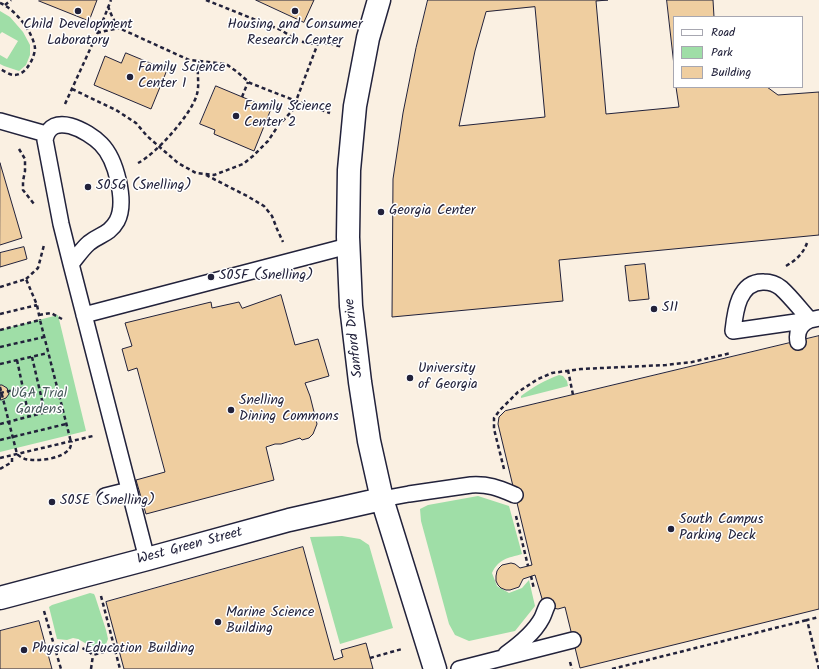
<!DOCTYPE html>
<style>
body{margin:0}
#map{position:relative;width:819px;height:669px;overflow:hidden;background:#fff;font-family:Kalam,sans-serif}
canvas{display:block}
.legend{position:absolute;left:673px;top:16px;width:130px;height:72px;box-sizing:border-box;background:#fff;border:1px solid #a7a7b1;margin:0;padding:5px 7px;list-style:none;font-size:12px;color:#22223b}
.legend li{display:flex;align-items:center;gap:8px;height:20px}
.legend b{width:20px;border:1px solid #a7a7b1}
</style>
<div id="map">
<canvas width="819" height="669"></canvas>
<ul class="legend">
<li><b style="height:5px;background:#fff"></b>Road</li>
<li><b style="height:11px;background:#9fdea7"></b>Park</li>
<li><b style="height:11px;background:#efcea0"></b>Building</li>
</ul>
</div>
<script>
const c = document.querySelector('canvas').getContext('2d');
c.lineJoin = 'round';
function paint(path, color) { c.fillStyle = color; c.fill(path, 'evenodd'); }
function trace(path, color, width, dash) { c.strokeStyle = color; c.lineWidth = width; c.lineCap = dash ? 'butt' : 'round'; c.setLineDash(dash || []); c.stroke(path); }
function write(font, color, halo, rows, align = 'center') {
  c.font = font + ' Kalam,sans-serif'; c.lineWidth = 3; c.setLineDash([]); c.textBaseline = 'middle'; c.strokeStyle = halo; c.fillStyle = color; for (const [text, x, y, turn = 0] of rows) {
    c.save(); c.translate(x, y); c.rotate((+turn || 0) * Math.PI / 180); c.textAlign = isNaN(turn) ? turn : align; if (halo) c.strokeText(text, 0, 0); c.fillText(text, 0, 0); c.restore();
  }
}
paint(new Path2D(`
 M0,0H819V669H0ZM674,17H802V87H674Z`), '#faf0e2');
paint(new Path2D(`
 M0,11L10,17L23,32L30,45V55L26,65L19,71L4,66L0,64V55L7,59L18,41L2,32L0,34Z
 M58,315L86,431L0,452V330Z
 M559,375L563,376L567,381L568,386L521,398V396C533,387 545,380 559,375Z
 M478,496L509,506L522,554C508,558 498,559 492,573L497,586L509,593L522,588L529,580L535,606L515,631L469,641L455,635L449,624L421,521L420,509L428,505Z
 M342,536L360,539L369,545L393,628L340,644L310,537Z
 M90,593L94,594L95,596L106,630L108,639L106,644L100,647H92L78,639L73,638L67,640L57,639L49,607L52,605Z`), '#9fdea7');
const building = new Path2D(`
 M40,0H97L89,21L39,1Z
 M256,0H314L304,22Z
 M428,0H608L596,1L606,114L679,107L676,87H767L778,95L819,92V235L559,260L563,301L392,317L393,179L403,113L416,48ZM535,7L545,117L459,126L475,51L486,12Z
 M667,0H713L714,17H674V65Z
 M126,53L167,70L151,109L94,85L105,56L121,63Z
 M216,86L271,109L254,151L214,134L215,130L200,124Z
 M0,163L22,238L0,245Z
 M24,247L27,259L0,267V253Z
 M645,264L649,299L629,301L625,266Z
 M281,295L295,345L318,339L329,376L305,383L310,396L317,424L313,434L309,438L302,440L300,438L281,444H275L266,447L274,480L146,514L136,480L165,472L137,368L128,371L122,349L132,346L125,323L211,302L212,308L239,302L242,308Z
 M819,336V609L580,668L565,607L558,609L553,608L543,602L535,575L523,579L519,587L510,590H506L501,588L498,585L496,581V576L497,571L499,568L502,565L511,563L515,564L520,568L532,565L498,424L499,417L505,411Z
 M0,385H2L7,388L9,394L6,398L1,400Z
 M303,547L334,660L343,657L341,650L366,643L373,669H124L106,602Z
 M39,621L52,669H0V631Z`);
paint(building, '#efcea0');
trace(building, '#22223b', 1);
const service = new Path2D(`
 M0,121L46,134
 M71,264C77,257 82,249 89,243C100,234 109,235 117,221C127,202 116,159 101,144C88,131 51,110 45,140L61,224L71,264L147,559
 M84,315L348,246
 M798,342C796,332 800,324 810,320C800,309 791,297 781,288C776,284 770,282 764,282C738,281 735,313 733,331L810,320L819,318
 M105,496L129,490
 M382,499L409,494L471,485C489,484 498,488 515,495
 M506,654C520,644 534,633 542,618C544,614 545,610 547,606
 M459,669L573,640`);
const minor = new Path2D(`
 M379,0L368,38L355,106L349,170L348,237L351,306L360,382L369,441L382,499L435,669
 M0,598L147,559L289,520L382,499`);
trace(service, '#22223b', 18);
trace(minor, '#22223b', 25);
trace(new Path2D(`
 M206,0L281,30L298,41L314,44L329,43L342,47
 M0,3C15,9 33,32 35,48C35,53 32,61 29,65C26,70 21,75 14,75C10,75 4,71 0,69
 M5,5L11,0
 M108,6C111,15 114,21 119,28L189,60L226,64L236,71L250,83L296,101L330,113
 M97,33L105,31L119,28
 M72,89L116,110L136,123L147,136L178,163L196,173L214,175L243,164L253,156L268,141L278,126L292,111L296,101L318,43
 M242,97L248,82
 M65,104L102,23L111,0
 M19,149L25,159V171L23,181V190L34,204
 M138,163C156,154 192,114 197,94C200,83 196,72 199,61
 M206,175L247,196L264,206L272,216L277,229L283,242
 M786,266C796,260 803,254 807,243
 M26,279L38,268L44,245
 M0,287L26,279L37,305L40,320
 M0,314L37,305
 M39,315L51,313L62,319
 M0,330L40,320L71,442
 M0,347L44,337
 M32,357L45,413
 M17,360L29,417
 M0,364L48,353
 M568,370L573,395
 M0,387L17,454C19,456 22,458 25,459C37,462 63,459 70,448C71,446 71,443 72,441
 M0,393L23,388
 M0,424L62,408
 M0,440L66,424
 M0,458L93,436
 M0,469L12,462V456
 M504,469L494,429V418L500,410L518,392L538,379L552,373L581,369L666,365L692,362L731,353
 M516,516L528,566
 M531,576L534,589
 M101,596L120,669
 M44,611L61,669
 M55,648C73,645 78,643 93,655L114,649
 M370,658L402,649
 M570,662L572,669
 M91,669L93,655
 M612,669L807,620
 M819,669L807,620L819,617`), '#22223b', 2.5, [4, 3]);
trace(service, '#fff', 15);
trace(minor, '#fff', 22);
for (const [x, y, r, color] of [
 [78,11,4,"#22223b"],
 [295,11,4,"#22223b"],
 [130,77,4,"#22223b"],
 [236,116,4,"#22223b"],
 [88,187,4,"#22223b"],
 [381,212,4,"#22223b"],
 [211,277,4,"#22223b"],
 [654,309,4,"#22223b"],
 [410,378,4,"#22223b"],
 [231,410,4,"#22223b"],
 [52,502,4,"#22223b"],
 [671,529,4,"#22223b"],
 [218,622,4,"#22223b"],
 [24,650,4,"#22223b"]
]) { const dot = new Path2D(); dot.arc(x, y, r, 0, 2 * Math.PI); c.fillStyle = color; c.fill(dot); trace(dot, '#fff', 1.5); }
write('14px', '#22223b', '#fff', [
 ["Child Development",78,26,"center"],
 ["Laboratory",78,42,"center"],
 ["Housing and Consumer",295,26,"center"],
 ["Research Center",295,42,"center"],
 ["Family Science",138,69],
 ["Center 1",138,85],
 ["Family Science",244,108],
 ["Center 2",244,124],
 ["S05G (Snelling)",96,187],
 ["Georgia Center",389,212],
 ["S05F (Snelling)",219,277],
 ["S11",662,309],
 ["University",418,370],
 ["of Georgia",418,386],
 ["Snelling",239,402],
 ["Dining Commons",239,418],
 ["S05E (Snelling)",60,502],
 ["South Campus",679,521],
 ["Parking Deck",679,537],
 ["Marine Science",226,614],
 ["Building",226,630],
 ["Physical Education Building",32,650]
], 'left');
write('14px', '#22223b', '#fff', [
 ["Sanford Drive",355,338,-96],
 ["West Green Street",190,547,-15]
]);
write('14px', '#485a5b', '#fff', [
 ["UGA Trial",39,395],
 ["Gardens",39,411]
]);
</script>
